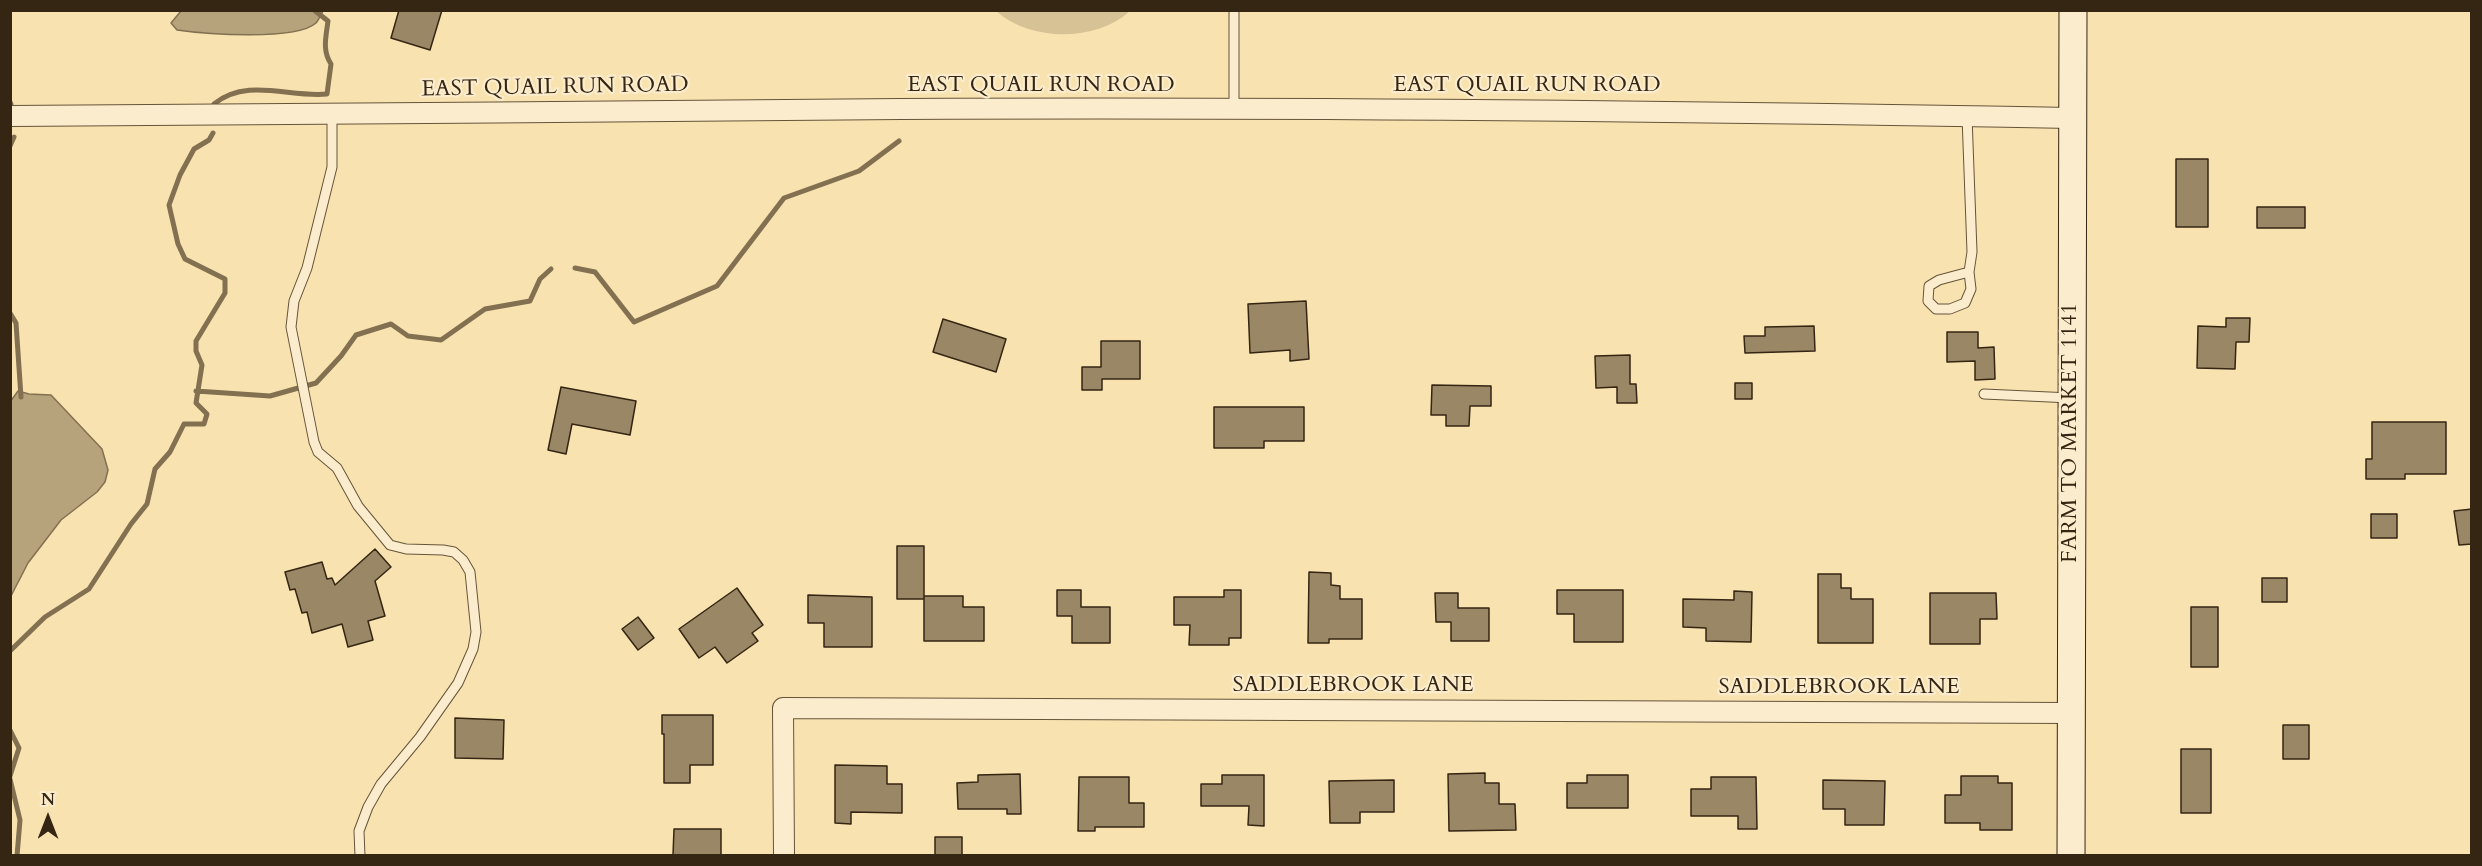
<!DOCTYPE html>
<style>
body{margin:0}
#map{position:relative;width:2482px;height:866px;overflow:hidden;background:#f8e2b0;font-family:Cardo,serif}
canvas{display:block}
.frame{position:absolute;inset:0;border:12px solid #352513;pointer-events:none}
.north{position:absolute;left:18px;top:788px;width:60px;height:60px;-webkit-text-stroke:4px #faeccc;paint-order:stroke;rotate:0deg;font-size:16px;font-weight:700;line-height:24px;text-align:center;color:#352513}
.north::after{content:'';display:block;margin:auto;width:21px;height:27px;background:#352513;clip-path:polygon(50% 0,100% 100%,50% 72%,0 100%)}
</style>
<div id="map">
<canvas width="2482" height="866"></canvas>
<div class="frame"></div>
<div class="north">N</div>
</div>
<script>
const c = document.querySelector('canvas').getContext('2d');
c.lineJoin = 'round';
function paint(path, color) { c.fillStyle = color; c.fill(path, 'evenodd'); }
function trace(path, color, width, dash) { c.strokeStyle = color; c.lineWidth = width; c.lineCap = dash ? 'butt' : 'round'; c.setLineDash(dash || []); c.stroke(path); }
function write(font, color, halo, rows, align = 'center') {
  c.font = font + ' Cardo,serif'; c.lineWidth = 4.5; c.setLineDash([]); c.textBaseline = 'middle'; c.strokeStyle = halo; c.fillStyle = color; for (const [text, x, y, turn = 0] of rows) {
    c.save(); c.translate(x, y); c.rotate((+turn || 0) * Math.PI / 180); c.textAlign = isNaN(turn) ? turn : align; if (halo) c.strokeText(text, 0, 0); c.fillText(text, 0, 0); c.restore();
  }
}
paint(new Path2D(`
 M996,11H1130C1096,42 1031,42 996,11Z`), '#d7c295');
const water = new Path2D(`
 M181,11V10L323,11C321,14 319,20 316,23C296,41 204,34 177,30L171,23Z
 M18,391L29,394L51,395L102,449L108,470L105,482L97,492L61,520L28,563L11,596L10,402Z`);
paint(water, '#b6a27b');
trace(water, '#827051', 1.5);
trace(new Path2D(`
 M10,102L11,104
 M214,104C247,77 290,98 327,94L331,64C322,50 326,37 328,21L314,10
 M10,146L14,137
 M575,268L595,272L634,322L717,286L784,198L859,171L899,141
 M10,313L16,323L21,397
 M196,391L270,396L316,383L341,356L356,335L391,324L408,336L441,340L485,309L530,301L540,279L551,269
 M10,651L45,617L89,589L131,524L147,504L155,469L170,452L184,424H204L207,414L196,403L202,365L196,351V341L225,293V279L185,259L178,244L169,205L180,175L194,149L209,140L213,133
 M10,730L19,748L10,776
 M10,779L20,820L17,856`), '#827051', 5);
const building = new Path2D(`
 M399,10H442L430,50L391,38Z
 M2176,159H2208V227H2176Z
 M2257,207H2305V228H2257Z
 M1306,301L1309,359L1290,361V350L1250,353L1248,304Z
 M2226,318H2250L2249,342H2236L2235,369L2197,368L2198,326L2226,327Z
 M943,319L1006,339L996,372L933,352Z
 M1814,326L1815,351L1745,353L1744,336H1765V327Z
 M1947,332H1978V348L1994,347L1995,379L1975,380V361L1947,362Z
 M1101,341H1140V379H1102V390H1082V367H1101Z
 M1630,355V384H1636L1637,403H1617V387L1596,388L1595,356Z
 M1735,383H1752V399H1735Z
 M1432,385L1491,386V406H1470L1469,426H1446V415H1431Z
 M561,387L636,401L630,435L572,424L566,454L548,450Z
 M1214,407H1304V441H1264V448H1214Z
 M2372,422H2446V474H2405V479H2366V459H2372Z
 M2472,509V544L2459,545L2454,511Z
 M2371,514H2397V538H2371Z
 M897,546H924V599H897Z
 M375,549L391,567L375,581L385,616L368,621L373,640L348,647L342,624L312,633L307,612L302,613L295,589L290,590L285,572L322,562L327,579L332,578L335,585Z
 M1309,572L1331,573V585L1340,586V599H1362V639H1329V643H1308Z
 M1818,574H1841V588H1851V599H1873V643H1818Z
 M2262,578H2287V602H2262Z
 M737,588L763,625L752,633L758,641L727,663L715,647L699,658L679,629Z
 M1057,590H1081V607H1110V643H1072V616H1057Z
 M1224,590H1241V638H1229V645H1189L1190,625H1174V597H1224Z
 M1557,590H1623V642H1574V614H1557Z
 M1734,591L1752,592L1751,642L1706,641V628L1683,627V599L1734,600Z
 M1435,593H1458V608H1489V641H1451V622H1436Z
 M1930,593H1996L1997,619H1980V644H1930Z
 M808,595L872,597V647H824V623H808Z
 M924,596H963V607H984V641H924Z
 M2191,607H2218V667H2191Z
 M638,617L654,638L638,650L622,629Z
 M662,715H713V765H690V783H664V734H662Z
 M455,718L504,720L503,759L455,758Z
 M2283,725H2309V759H2283Z
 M2181,749H2211V813H2181Z
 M835,765L887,766V784H902V813L851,812V824L835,823Z
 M1485,773V783H1499V804H1515L1516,830L1449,831L1448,774Z
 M1020,774L1021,814H1007V809H958L957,783L978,782V775Z
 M1222,775H1264V826L1248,825L1249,806H1201V784H1222Z
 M1587,775H1628V808H1567V783H1587Z
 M1961,776H1998V783H2012V830H1980V823H1945V795H1961Z
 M1079,777H1129V803H1144V827H1095V831H1078Z
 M1711,777H1756L1757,829H1738V816H1691V789H1711Z
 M1394,780V812H1360V823H1330L1329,781Z
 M1823,780L1885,781L1884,825H1845V809H1823Z
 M674,829H721V855H673Z
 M935,837H962V855H935Z`);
paint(building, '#9a8765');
trace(building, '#352513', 1.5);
const lane = new Path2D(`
 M1234,110V10
 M332,115V167L307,268L294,301L291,327L314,442L318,452L337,468L358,506L390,545L406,549L443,550L454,552L463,560L470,572L476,632L473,649L458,683L420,737L381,784L368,807L359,831L360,856
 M1967,116L1972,252L1969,272L1939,280L1929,286L1928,301L1936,309H1950L1965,303L1971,289L1969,272
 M1984,394L2071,398`);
const street = new Path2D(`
 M10,116C307,116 604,110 901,109C1291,107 1681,111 2071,118
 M784,856L783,708L2071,713`);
const secondary = new Path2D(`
 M2071,856L2073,10`);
trace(lane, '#66543a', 11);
trace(street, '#66543a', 22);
trace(secondary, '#352513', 29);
trace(lane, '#faeccc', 9);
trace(street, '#faeccc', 20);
trace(secondary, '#faeccc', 27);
write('22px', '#352513', '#faeccc', [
 ["EAST QUAIL RUN ROAD",1041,86],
 ["EAST QUAIL RUN ROAD",1527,86],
 ["EAST QUAIL RUN ROAD",555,88,-1],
 ["FARM TO MARKET 1141",2071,433,-90],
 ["SADDLEBROOK LANE",1353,686],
 ["SADDLEBROOK LANE",1839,688]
]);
</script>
